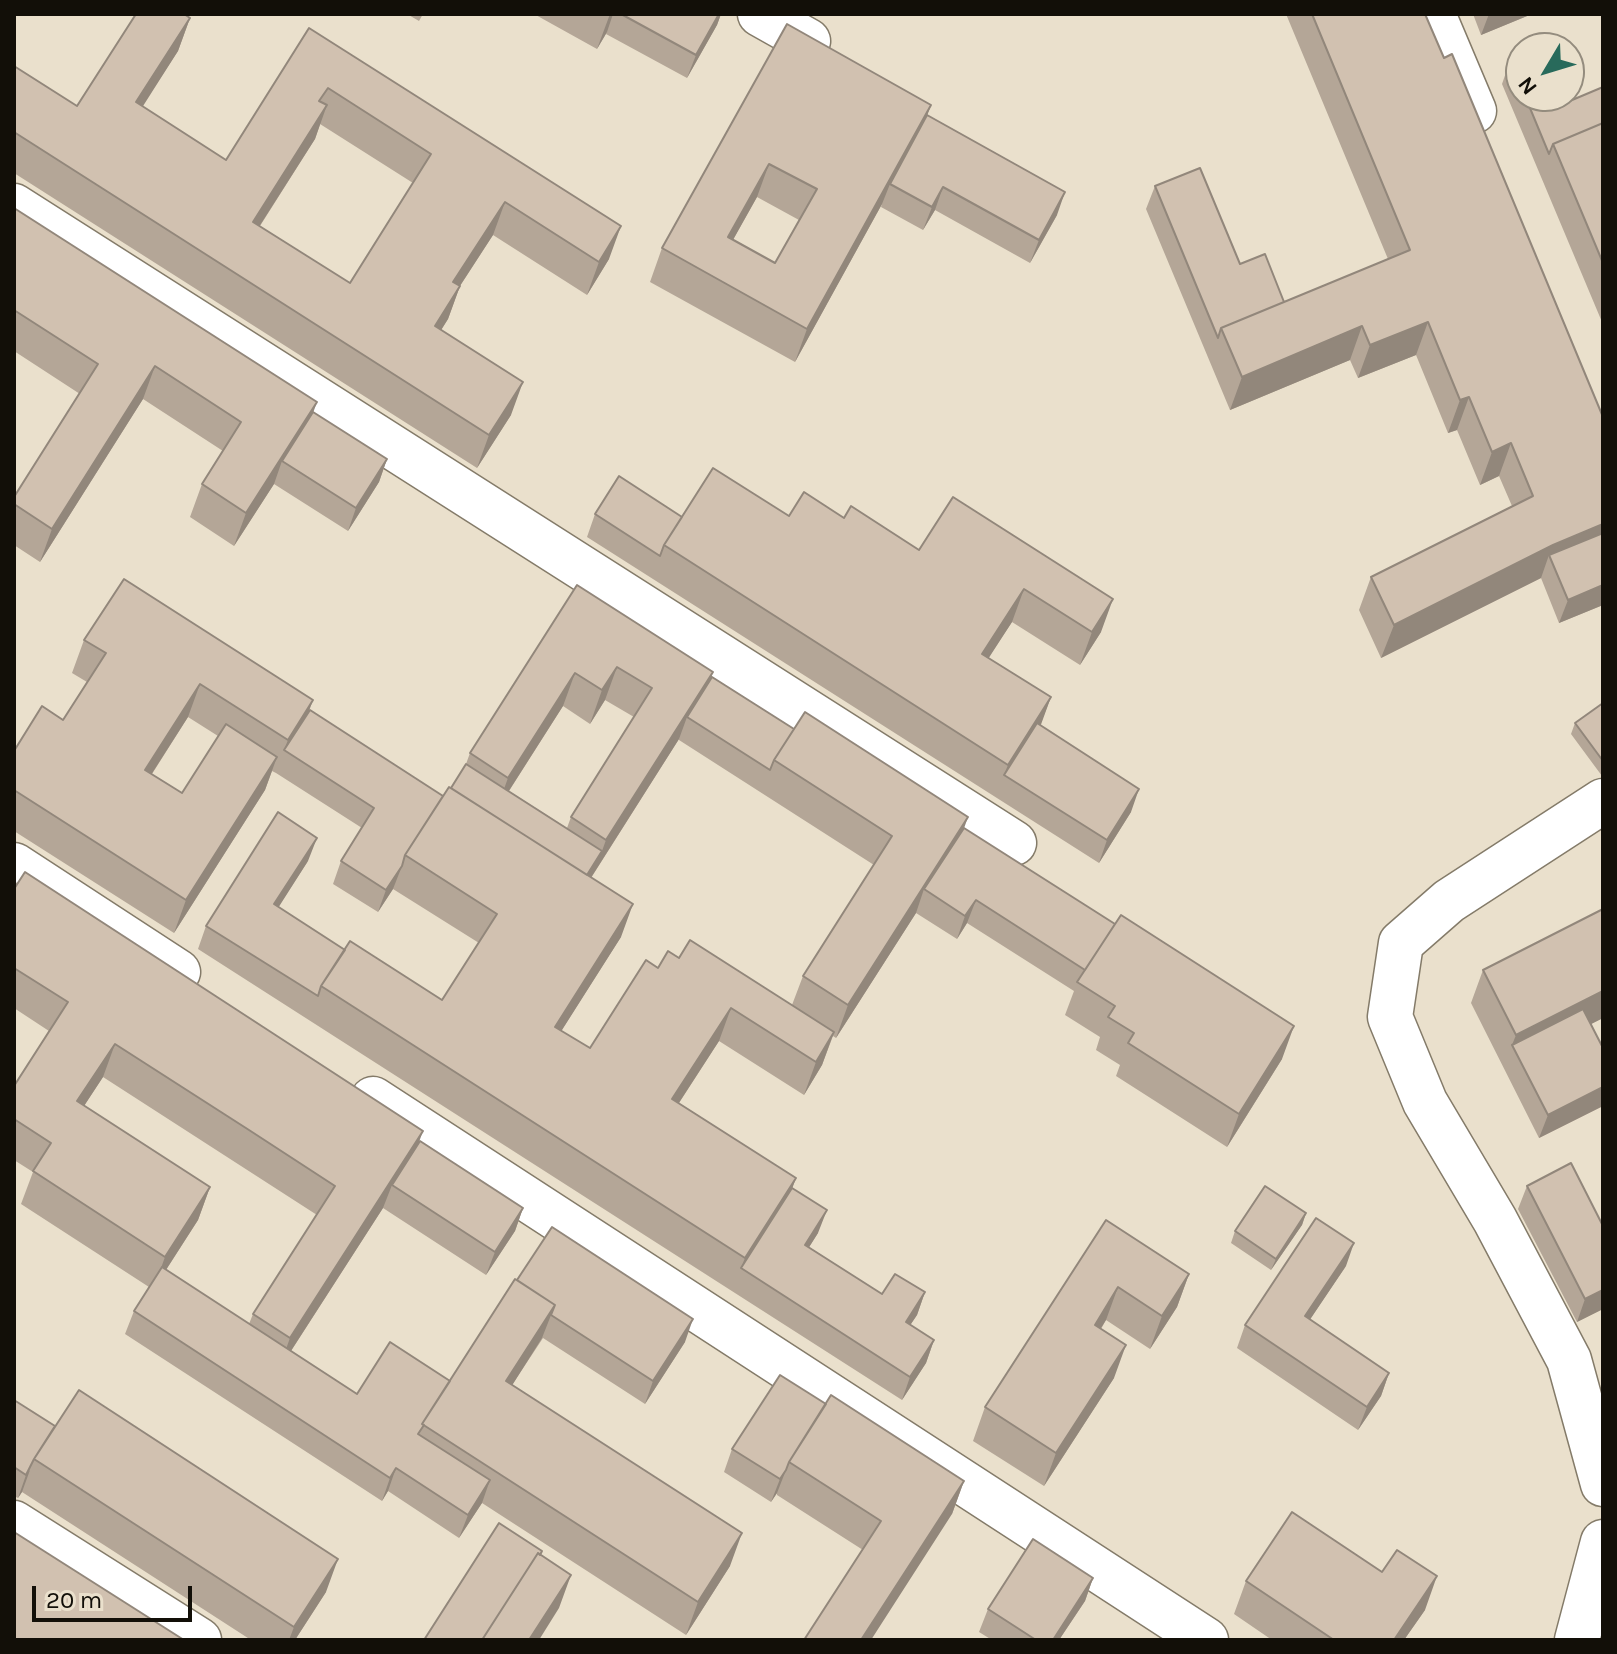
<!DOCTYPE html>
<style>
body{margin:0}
#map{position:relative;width:1617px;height:1654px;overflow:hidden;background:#eae0cc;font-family:Karla,sans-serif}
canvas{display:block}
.frame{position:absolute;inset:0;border:16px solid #120f08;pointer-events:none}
.north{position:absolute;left:1505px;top:32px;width:80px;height:80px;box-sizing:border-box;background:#eae0cc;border:2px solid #948c7e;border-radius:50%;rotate:232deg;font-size:22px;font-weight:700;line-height:32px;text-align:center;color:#120f08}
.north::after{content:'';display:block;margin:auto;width:28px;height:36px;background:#286a5b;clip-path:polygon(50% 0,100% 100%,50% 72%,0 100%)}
.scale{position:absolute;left:32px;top:1586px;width:160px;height:36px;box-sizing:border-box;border:4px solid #120f08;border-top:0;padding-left:10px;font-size:24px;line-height:28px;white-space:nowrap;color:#120f08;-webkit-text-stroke:6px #eae0cc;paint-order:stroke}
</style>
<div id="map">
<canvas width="1617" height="1654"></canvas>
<div class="frame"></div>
<div class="north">N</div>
<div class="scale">20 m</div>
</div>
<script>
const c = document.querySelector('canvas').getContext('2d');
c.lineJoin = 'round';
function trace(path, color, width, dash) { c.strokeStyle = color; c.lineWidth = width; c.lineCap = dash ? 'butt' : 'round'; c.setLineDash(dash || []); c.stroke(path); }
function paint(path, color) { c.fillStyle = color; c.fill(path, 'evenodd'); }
const street = new Path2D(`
 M760,14L808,41
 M1433,14L1474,111
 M14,206L1014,843
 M1603,801L1449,901L1401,943L1390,1017L1425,1102L1495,1220L1569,1360L1603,1484
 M14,865L178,972
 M373,1099L1206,1640
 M14,1523L199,1640
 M1577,1640L1603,1542`);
trace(street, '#847b69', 47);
trace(street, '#fff', 44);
paint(new Path2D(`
 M407,14H423L419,21Z
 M534,14H721L717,25L687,78L606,34L607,32L597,49Z
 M1286,14H1425L1603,605L1559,623L1541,578L1381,658L1359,610L1371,577L1512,506L1499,476L1480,485L1457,430L1448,433L1416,355L1358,378L1350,360L1230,410L1146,209L1155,186L1240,264L1284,302L1388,259Z
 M1473,14H1532L1481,35Z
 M190,18L178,51L142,106L226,160L309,28L609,259L587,295L493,235L460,286L448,319L441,330L511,415L477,468L14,173V66L77,106ZM320,124L413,183L350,283L260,226L315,139Z
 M787,24L927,115L1057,215L1030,263L935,210L923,230L881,207L882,204L795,362L650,282L662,248ZM757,197L799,220L775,263L733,240Z
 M1521,57V96H1562L1565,103L1603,87L1602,322L1502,84L1510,61Z
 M14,208L313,412L387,459L379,482L348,531L274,484L234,546L190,517L202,484L223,451L143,399L40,562L14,545V497L80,394L14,351Z
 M953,497L1101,632L1080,665L1012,622L988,658L1051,697L1040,725L1131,812L1099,863L587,537L595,514L682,517L789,516L844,518L919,550Z
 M577,585L709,682L964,828L1282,1059L1227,1147L1116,1076L1120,1065L1096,1050L1100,1037L1065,1015L1074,991L967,923L957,939L916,913L836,1038L833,1036L822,1065L804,1095L719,1041L679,1103L796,1178L792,1188L818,1233L809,1247L882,1294L925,1292L917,1315L910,1325L934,1340L926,1363L902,1400L198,949L206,926L308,861L278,907L345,950L442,1000L479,943L393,889L378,912L333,884L341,861L362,828L276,773L272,771L265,790L174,933L14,831V751L63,720L87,682L72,673L84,640L310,710L443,796L451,788L466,764L470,753ZM605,700L634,717L571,817L567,828L509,791L563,706L590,724ZM188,717L218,736L182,793L152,774ZM679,739V740L874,865L803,976L792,1005L679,958L658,968L590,1048L561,1031L621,937L591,878Z
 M1603,703V776H1602L1571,734L1575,723Z
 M14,881L523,1208L515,1231L486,1275L383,1208L291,1351L357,1394L450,1381L515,1279L685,1342L645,1404L543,1338L512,1385L730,1566L686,1635L482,1503L459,1538L388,1491L382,1501L125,1334L134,1311L149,1287L21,1204L33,1172L14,1160V1086L49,1031L14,1008ZM103,1077L317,1215L253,1314L249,1324L166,1270L198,1220L210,1187L84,1106Z
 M1603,909V1018L1591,1024L1603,1048V1106L1539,1138L1471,1003L1483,970Z
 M1527,1186L1603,1226V1309L1577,1322L1518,1209Z
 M1306,1213L1302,1225L1271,1270L1231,1243L1235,1231Z
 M1106,1220L1189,1274L1177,1307L1150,1349L1106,1320L1101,1329L1114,1378L1044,1486L973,1441L985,1407Z
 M1346,1266L1310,1319L1389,1373L1381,1396L1358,1430L1237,1348L1245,1325Z
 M14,1400L55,1426L326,1592L295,1640H251L22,1492L18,1498L14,1496Z
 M826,1404L964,1481L952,1514L863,1550L777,1495V1493L771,1502L724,1472L732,1449Z
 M1093,1578L1085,1601L1059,1640H992L979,1632L988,1609Z
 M1246,1581L1425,1610L1404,1640H1272L1234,1614Z`), '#b4a697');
paint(new Path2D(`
 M610,14H613L607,32L597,49Z
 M719,14H721L717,25L687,78L696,55Z
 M1489,14H1532L1481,35Z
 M190,18L178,51L124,136L136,102Z
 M327,105L315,139L241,255L253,222Z
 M931,105L919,138L890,184L882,204L795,362L807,329Z
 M769,164L757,197L716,270L728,237Z
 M943,187L935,210L923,230L932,207Z
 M1065,192L1057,215L1030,263L1039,240Z
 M505,202L493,235L441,315L453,282Z
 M621,226L609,259L587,295L599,262Z
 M460,286L448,319L423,359L435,326Z
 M1428,322L1416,355L1358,378L1370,345Z
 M1362,326L1350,360L1230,410L1242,377Z
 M155,366L143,399L40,562L52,529Z
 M523,382L511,415L477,468L489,435Z
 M1469,397L1457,430L1448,433L1460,400Z
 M317,402L305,435L282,461L274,484L234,546L246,513Z
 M1511,443L1499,476L1480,485L1492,452Z
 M387,459L379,482L348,531L356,508Z
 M1603,524V552L1549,555L1541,578L1381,658L1394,625L1553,545Z
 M1603,585V605L1559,623L1568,600Z
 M1024,589L1012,622L970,687L982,654Z
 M1113,599L1101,632L1080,665L1092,632Z
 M617,667L605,700L590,724L602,690Z
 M713,672L701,705L687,717L679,739L573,906L581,883L602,851L606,840Z
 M575,673L563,706L496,811L508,778Z
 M200,684L188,717L133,803L145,770Z
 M1051,697L1039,730L1004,775L1008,765Z
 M313,700L301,733L284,750L288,740Z
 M277,757L265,790L174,933L186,900Z
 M1139,789L1131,812L1099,863L1107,840Z
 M968,817L956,851L924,889L916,913L836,1038L848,1005Z
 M317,838L308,861L266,927L274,904Z
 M402,866L393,889L378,912L386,890Z
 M976,900L967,923L957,939L965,916Z
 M633,904L621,937L543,1060L555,1027Z
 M1603,991V1018L1520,1060L1512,1045L1516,1035Z
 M731,1008L719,1041L660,1132L672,1099Z
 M1294,1026L1282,1059L1227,1147L1239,1114Z
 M834,1032L822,1065L804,1095L816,1062Z
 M115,1044L103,1077L65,1135L77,1101Z
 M1603,1087V1106L1539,1138L1548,1115Z
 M423,1131L411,1164L392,1185L383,1208L278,1371L290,1338Z
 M796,1178L784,1211L741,1268L745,1258Z
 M210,1187L198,1220L153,1290L165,1257Z
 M523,1208L515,1231L486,1275L495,1252Z
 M827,1210L818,1233L796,1268L805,1245Z
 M1306,1213L1302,1225L1271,1270L1276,1259Z
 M1354,1243L1346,1266L1297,1339L1305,1316Z
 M1189,1274L1177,1307L1150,1349L1162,1316Z
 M1118,1287L1106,1320L1082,1358L1095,1325Z
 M1603,1290V1309L1577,1322L1585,1299Z
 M925,1292L917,1315L897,1345L906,1322Z
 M555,1305L542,1338L494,1414L506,1381Z
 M693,1319L685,1342L645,1404L653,1381Z
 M934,1340L926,1363L902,1400L910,1377Z
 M1126,1345L1114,1378L1044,1486L1056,1453Z
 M1389,1373L1381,1396L1358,1430L1367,1407Z
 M396,1468L388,1491L382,1501L390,1478Z
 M30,1470L22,1492L18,1498L26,1475Z
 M786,1470L777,1493L771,1502L780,1479Z
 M490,1480L482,1503L459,1538L468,1515Z
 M964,1481L952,1514L871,1640H861Z
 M742,1533L730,1566L686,1635L698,1602Z
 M338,1559L326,1592L295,1640H289L294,1627Z
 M571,1575L559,1608L539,1640H529Z
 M1437,1576L1425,1610L1404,1640H1394Z
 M1093,1578L1085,1601L1059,1640H1053Z`), '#92877b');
const building = new Path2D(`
 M136,14H184L190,18L136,102L226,160L309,28L621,226L599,262L505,202L453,282L460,286L435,326L523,382L489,435L14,132V66L77,106ZM328,88L431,154L350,283L253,222L327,105L319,101Z
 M621,14H719L696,55Z
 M1312,14H1425L1444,58L1452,54L1603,417V524L1553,545L1394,625L1371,577L1533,496L1511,443L1492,452L1469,397L1460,400L1428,322L1370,345L1362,326L1242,377L1221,328L1410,250Z
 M787,24L931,105L807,329L662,248ZM769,164L817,189L775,263L728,237Z
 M1521,57V87L1510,61Z
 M1603,87V123L1553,144L1549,154L1525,96H1562L1565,103Z
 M927,115L1065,192L1039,240L943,187L932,207L890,184Z
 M1603,123V263L1553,144Z
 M1200,168L1240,264L1265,254L1284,302L1221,328L1218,338L1155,186Z
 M14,208L317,402L246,513L202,484L241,422L155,366L52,529L14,504V497L98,364L14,310Z
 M313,412L387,459L356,508L282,461Z
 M713,468L789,516L804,492L844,518L851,506L919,550L953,497L1113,599L1092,632L1024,589L982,654L1051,697L1008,765L664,545Z
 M619,476L682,517L664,545L660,556L595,514Z
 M1603,533V585L1568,600L1549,555Z
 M124,579L313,700L288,740L200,684L145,770L182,793L226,724L277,757L186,900L14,790V751L42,706L63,720L106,653L84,640Z
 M577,585L713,672L606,840L571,817L652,688L617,667L602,690L575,673L508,778L470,753Z
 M712,677L794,729L774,760L770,770L687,717Z
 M1603,703V761L1575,723Z
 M310,710L443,796L405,855L402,866L386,890L341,861L374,808L284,750Z
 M805,712L968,817L848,1005L803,976L892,836L774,760Z
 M1037,723L1139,789L1107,840L1004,775Z
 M466,764L602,851L587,875L451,788Z
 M449,787L633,904L555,1027L590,1048L646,960L658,968L668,951L679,958L690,940L834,1032L816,1062L731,1008L672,1099L796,1178L745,1258L321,986L350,941L442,1000L497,914L405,855Z
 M278,812L317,838L274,904L345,950L321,986L318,996L206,926Z
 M964,828L1115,924L1085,970L976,900L965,916L924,889Z
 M25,872L423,1131L290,1338L253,1314L335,1186L249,1130L115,1044L77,1101L210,1187L165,1257L33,1171L51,1143L14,1119V1086L68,1002L14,968V889Z
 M1603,909V991L1516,1035L1483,970Z
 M1121,915L1294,1026L1239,1114L1128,1043L1134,1033L1108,1017L1115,1006L1077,982Z
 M1583,1009L1603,1048V1087L1548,1115L1512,1045Z
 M420,1141L523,1208L495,1252L392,1185Z
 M1571,1163L1603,1226V1290L1585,1299L1527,1186Z
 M1265,1186L1306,1213L1276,1259L1235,1231Z
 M792,1188L827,1210L805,1245L882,1294L895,1274L925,1292L906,1322L934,1340L910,1377L741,1268Z
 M1316,1218L1354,1243L1305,1316L1389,1373L1367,1407L1245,1325Z
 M1106,1220L1189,1274L1162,1316L1118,1287L1095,1325L1126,1345L1056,1453L985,1407Z
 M552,1227L693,1319L653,1381L551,1315L555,1305L517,1280Z
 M162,1267L357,1394L390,1342L450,1381L422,1424L424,1425L418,1434L490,1480L468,1515L396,1468L390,1478L134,1311Z
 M515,1279L555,1305L506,1381L742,1533L698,1602L422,1424Z
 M780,1375L826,1404L789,1462L786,1470L780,1479L732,1449Z
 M79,1390L338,1559L294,1627L34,1459Z
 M831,1395L964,1481L861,1640H804L881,1521L789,1462Z
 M14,1400L55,1426L34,1459L26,1475L14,1467Z
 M1292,1512L1382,1572L1397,1550L1437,1576L1394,1640H1334L1246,1581Z
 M499,1523L542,1551L540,1555L538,1553L482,1640H424Z
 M14,1532L184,1640H14Z
 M1033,1539L1093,1578L1053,1640H1036L988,1609Z
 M538,1553L571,1575L529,1640H482Z`);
paint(building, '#d1c1b0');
trace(building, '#92877b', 2);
</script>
